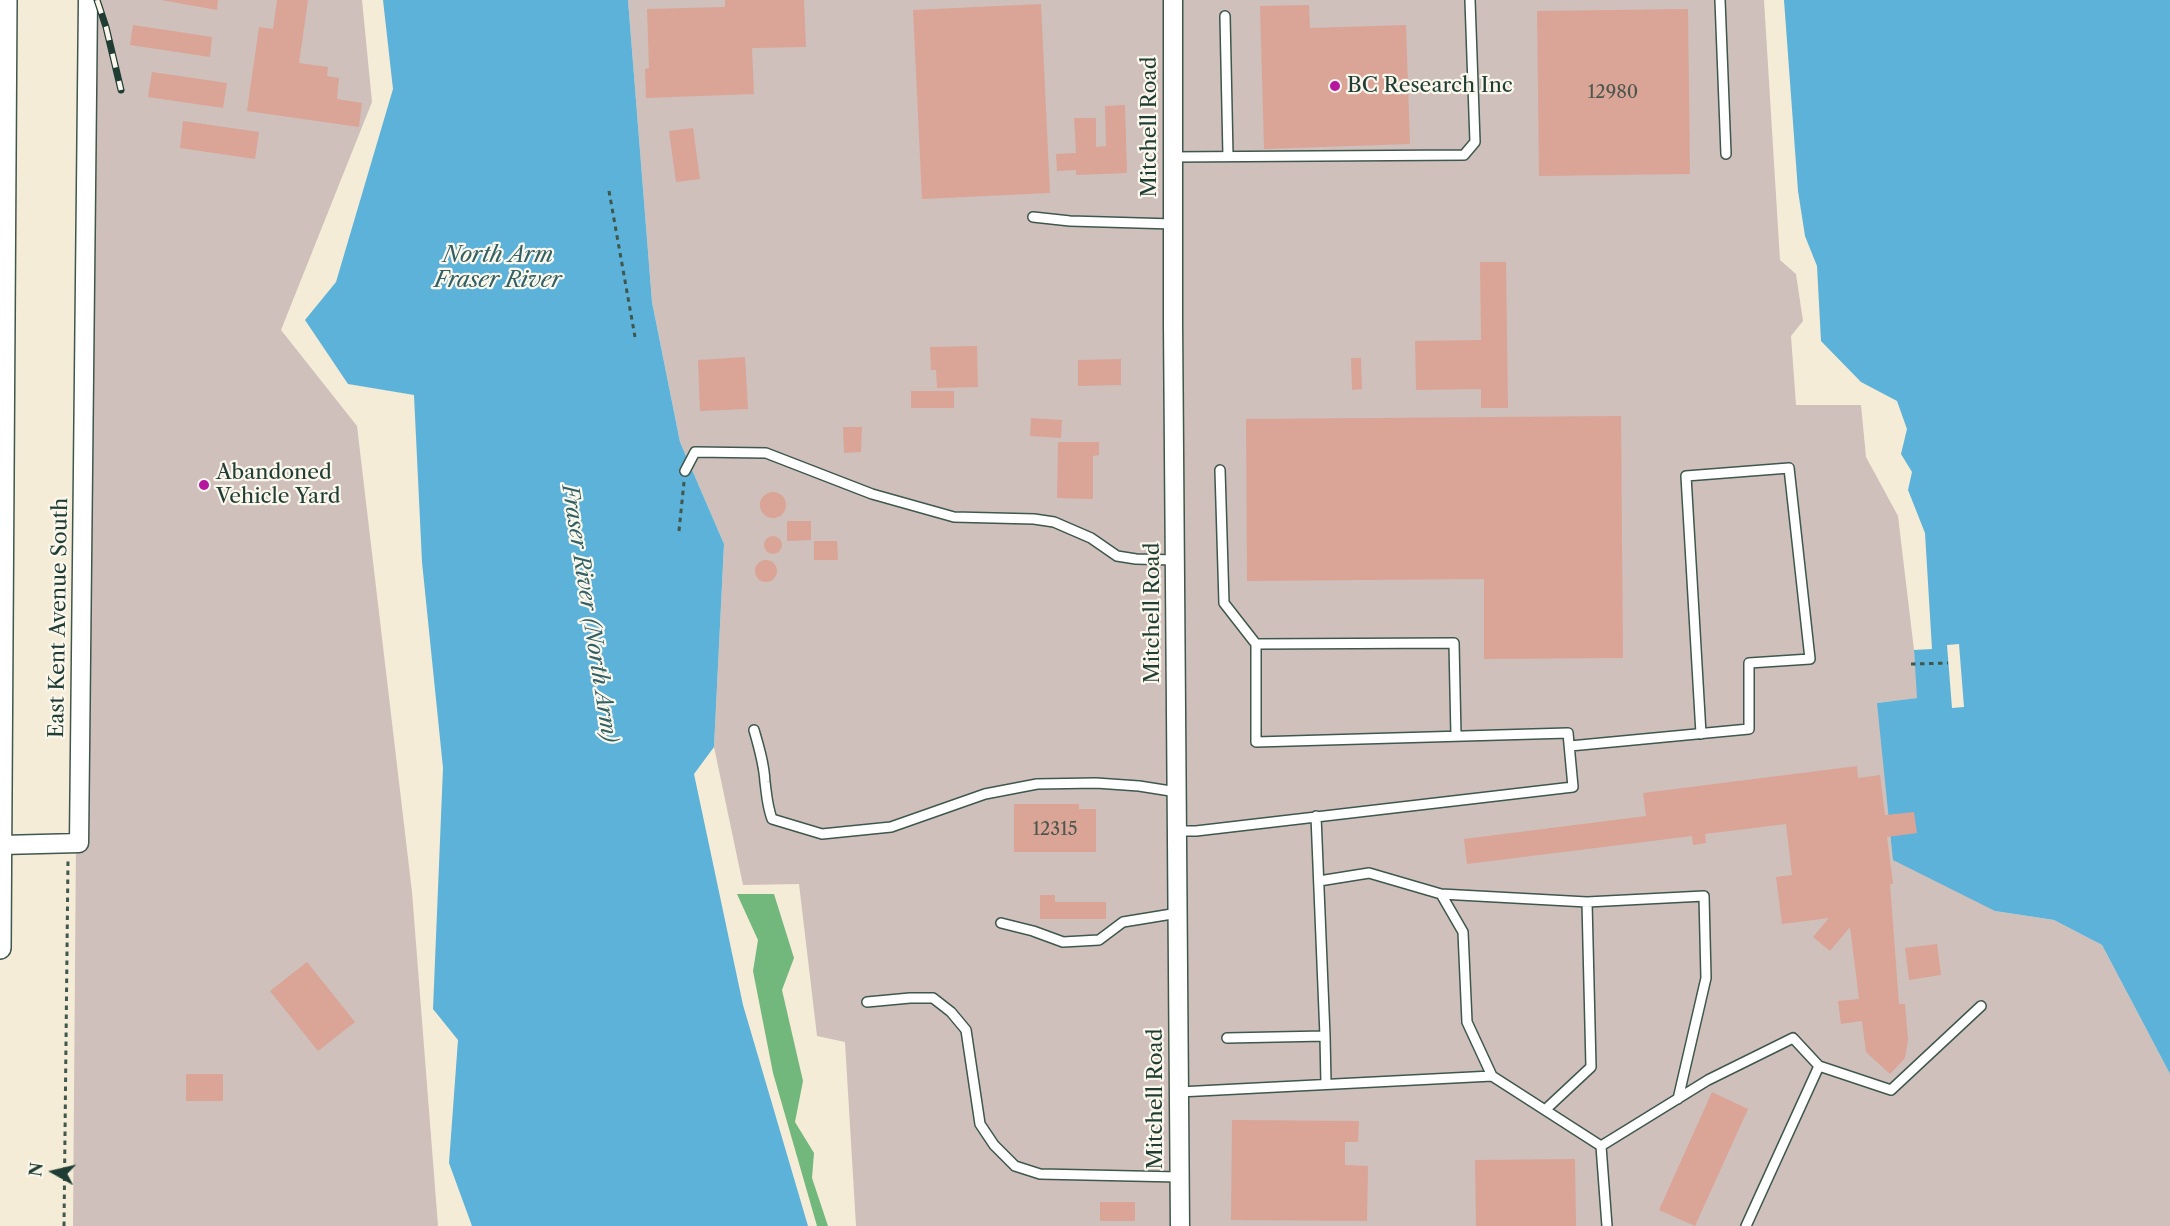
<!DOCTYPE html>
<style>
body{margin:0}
#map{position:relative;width:2170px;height:1226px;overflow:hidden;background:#f4ecd6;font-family:"Libre Caslon Text",serif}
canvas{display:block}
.north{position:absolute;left:24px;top:1142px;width:60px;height:60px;-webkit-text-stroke:4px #fbf7ec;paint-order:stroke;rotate:278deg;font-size:16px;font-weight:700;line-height:24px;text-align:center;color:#1f3d34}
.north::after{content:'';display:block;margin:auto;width:21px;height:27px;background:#1f3d34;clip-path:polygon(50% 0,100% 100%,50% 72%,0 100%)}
</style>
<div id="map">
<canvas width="2170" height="1226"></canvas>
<div class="north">N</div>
</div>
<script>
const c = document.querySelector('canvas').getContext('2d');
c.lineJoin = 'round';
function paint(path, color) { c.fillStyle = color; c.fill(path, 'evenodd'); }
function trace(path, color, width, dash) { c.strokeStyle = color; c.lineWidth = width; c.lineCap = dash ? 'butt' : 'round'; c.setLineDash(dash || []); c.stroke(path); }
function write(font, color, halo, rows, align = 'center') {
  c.font = font + ' "Libre Caslon Text",serif'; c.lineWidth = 4.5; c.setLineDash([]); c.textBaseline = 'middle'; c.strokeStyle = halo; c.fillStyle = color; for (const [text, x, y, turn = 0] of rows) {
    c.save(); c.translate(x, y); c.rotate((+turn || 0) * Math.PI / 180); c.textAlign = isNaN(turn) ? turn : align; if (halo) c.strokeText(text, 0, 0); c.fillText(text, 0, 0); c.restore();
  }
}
paint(new Path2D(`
 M94,0H362L372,102L281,330L357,426L412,892L438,1226H73L77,709Z
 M628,0H1764L1780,260L1796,274L1803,321L1791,336L1796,405H1861L1866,457L1898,516L1914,650L1918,698L1877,703L1995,911L2054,920L2102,945L2170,1074V1226H856L845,1042L817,1036L799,884L743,885L714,747L724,544L680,442L652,302Z`), '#cfc0bb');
paint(new Path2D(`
 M737,894H774L794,958L782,990L803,1081L795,1122L814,1153L812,1178L828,1226H817L773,1073L753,971L758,940Z`), '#72b87d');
paint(new Path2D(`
 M383,0H628L652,302L680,442L724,544L714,747L694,774L743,1005L808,1226H472L449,1163L458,1040L433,1009L443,768L422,562L414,395L348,384L305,320L336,282L393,89Z
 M1784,0H2170V1074L2102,945L2054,920L1995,911L1893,860L1877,703L1917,698L1914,650L1932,649L1925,533L1908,490L1912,472L1901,454L1907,429L1897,401L1861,382L1821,341L1817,266L1805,236L1798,191Z`), '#5cb2d8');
paint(new Path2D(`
 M1959,644L1964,707L1952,708L1947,645Z`), '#f4ecd6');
paint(new Path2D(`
 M161,0H218L217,10Z
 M277,0H308L299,63L328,67L327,76L339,78L337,99L362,103L359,127L247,111L259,27L273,29Z
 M725,0H804L806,47L752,48L754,94L646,98L645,69L649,68L647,9L725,7Z
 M1041,4L1050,193L922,199L913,10Z
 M1309,5L1310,28L1406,25L1410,144L1264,149L1260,6Z
 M1688,9L1690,174L1539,176L1537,11Z
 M133,25L212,37L210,57L130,45Z
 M152,72L227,83L223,108L148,97Z
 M1125,105L1127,173L1076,175V170L1057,171L1056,154L1076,153L1074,118H1096V147L1106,146L1105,106Z
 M183,121L259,132L255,159L180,148Z
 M693,128L700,179L676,182L669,131Z
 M1480,262H1506L1508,408H1481V389L1416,390L1415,341L1481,340Z
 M977,346L978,387L937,388L936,370H931L930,347Z
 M745,357L748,409L700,411L698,360Z
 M1351,358H1361L1362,389L1352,390Z
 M1121,359V385L1078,386V360Z
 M911,391H954V408H911Z
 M1621,416L1623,658L1484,659V579L1247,581L1246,419Z
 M1031,418L1062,420L1061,438L1030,436Z
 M843,427H862L861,452L844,453Z
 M1058,442H1099V455L1093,456V499L1057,498Z
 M760 505a13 13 0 1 1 26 0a13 13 0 1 1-26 0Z
 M787,521H811V540L787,541Z
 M764 545a9 9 0 1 1 18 0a9 9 0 1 1-18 0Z
 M814,541H837L838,560H814Z
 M755 571a11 11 0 1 1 22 0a11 11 0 1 1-22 0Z
 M1857,766L1858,778L1880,775L1885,815L1914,812L1917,833L1887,837L1893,884H1890L1899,1004H1905L1908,1040L1905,1058L1890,1074L1866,1052L1862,1021L1841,1024L1838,1001L1859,999L1850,927L1830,951L1813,937L1829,918L1782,924L1776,877L1792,875L1786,824L1705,834L1706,843L1693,845L1692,836L1467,864L1464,839L1646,816L1643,793Z
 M1014,804H1079V809H1096V852H1014Z
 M1040,895H1055V902H1106V919H1040Z
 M1937,944L1941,975L1909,980L1905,948Z
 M307,962L355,1022L318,1051L270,991Z
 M186,1074H223V1101H186Z
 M1712,1092L1748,1109L1695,1226L1659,1210Z
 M1232,1120L1359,1121L1358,1142H1345V1165L1368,1166L1367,1221L1231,1220Z
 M1575,1159L1576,1226H1476L1475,1160Z
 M1100,1202H1135V1221H1100Z`), '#daa497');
const service = new Path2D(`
 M1720,0L1726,154
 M1225,16L1228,156
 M1172,157L1464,155L1475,142L1470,0
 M1033,217L1070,221L1173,224
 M685,471L695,452L766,453L872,494L954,517L1034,519L1054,522L1091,538L1117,556L1136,559L1175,560
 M1256,644L1454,643L1456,736
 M754,730C759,747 764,764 765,782C767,797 767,805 772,819L822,834L891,827L985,794L1037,784L1096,783L1139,786L1177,792
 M1570,746L1749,729V663L1810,659L1789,468L1686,476L1701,734
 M1177,831H1196L1573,787L1568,733L1256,742V644L1224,603L1220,470
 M1441,894L1587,902L1591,1067L1545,1110
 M1587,902L1704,896L1706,978L1678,1099
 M1001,923L1033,931L1063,942L1099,940L1123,922L1178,913
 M867,1002L910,998H933L951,1012L966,1030L980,1124L994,1145L1015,1166L1040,1174L1179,1177
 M1325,1036L1326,1084
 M1227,1038L1325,1036L1316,816
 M1819,1066L1891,1090L1981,1006
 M1492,1076L1601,1146L1607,1226
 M1179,1092L1492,1076L1467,1022L1463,932L1441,894L1369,873L1319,881
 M1601,1146L1708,1080L1793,1038L1819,1066L1746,1226`);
const minor = new Path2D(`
 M1173,0V323L1180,1226
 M2,845L79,843L88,0`);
const tertiary = new Path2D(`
 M0,948L6,0`);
trace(service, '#3f574c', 12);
trace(minor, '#3f574c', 21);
trace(tertiary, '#3f574c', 24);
trace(new Path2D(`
 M609,191L635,337
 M679,531L684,482
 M1911,664L1948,663
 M64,1226L68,859`), '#3f574c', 3, [4.5, 4.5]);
trace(service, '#fff', 9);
trace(minor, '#fff', 18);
trace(tertiary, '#fff', 21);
const rail = new Path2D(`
 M97,0L106,27L121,90`);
trace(rail, '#1f3d34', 7);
trace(rail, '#fbf7ec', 4.5, [14]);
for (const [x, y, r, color] of [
 [1335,86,6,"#b5179e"],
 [204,485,6,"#b5179e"]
]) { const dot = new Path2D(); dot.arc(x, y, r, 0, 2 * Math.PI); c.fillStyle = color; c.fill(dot); trace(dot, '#fbf7ec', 2); }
write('18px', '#4e574d', null, [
 ["12980",1613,93],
 ["12315",1055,830]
]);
write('21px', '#1f3d34', '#fbf7ec', [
 ["BC Research Inc",1347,86],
 ["Abandoned",216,473],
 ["Vehicle Yard",216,497]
], 'left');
write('21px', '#1f3d34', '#fbf7ec', [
 ["Mitchell Road",1150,127,-90],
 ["Mitchell Road",1153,613,-90],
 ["East Kent Avenue South",59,618,-89],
 ["Mitchell Road",1156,1099,-90]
]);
write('italic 22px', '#316065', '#fbf7ec', [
 ["North Arm",498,256],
 ["Fraser River",498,281],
 ["Fraser River (North Arm)",589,614,81]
]);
</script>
